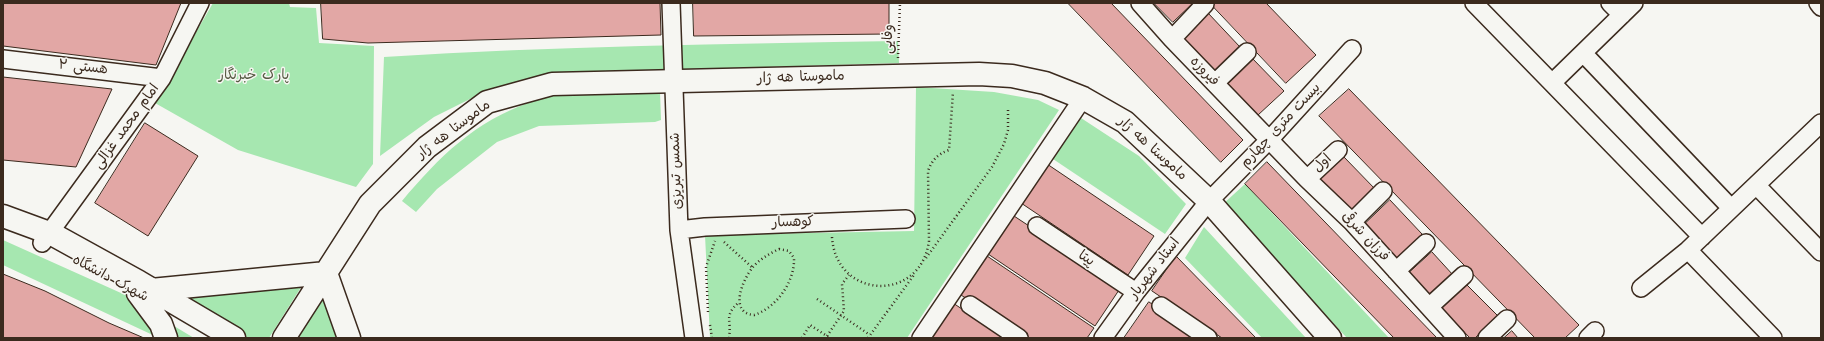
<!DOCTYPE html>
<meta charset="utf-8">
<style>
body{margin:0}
#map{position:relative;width:1824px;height:341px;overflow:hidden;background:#f6f6f2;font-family:"Architects Daughter",sans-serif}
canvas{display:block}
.frame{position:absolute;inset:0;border:4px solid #3b2a1e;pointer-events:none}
</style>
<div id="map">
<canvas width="1824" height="341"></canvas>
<div class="frame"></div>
</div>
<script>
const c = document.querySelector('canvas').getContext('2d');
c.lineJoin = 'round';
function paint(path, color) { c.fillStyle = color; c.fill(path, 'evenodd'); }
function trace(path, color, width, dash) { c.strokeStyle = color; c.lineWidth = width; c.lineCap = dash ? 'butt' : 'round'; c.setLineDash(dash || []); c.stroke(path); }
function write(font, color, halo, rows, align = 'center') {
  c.font = font + ' "Architects Daughter","Playpen Sans Arabic",sans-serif'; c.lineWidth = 3; c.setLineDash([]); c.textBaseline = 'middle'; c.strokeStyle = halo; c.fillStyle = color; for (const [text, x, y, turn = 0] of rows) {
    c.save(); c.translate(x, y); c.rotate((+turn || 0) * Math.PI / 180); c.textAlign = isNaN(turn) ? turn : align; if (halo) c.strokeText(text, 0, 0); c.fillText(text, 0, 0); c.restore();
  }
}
paint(new Path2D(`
 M213,3H289L290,7L316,8L319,43L374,46L373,164L356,187L238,150L155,103Z
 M898,41L899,63L572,73L522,80L478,95L434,117L380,156L384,57C555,46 727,44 898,41Z
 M916,87L994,92L1038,100L1059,110L907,338H710L705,235L914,231Z
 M660,91L661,120L655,122L539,126L497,142L437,189L416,212L402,201C439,157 475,121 531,102C537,100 544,97 551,96C586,89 624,91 660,91Z
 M1081,118L1139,156L1186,204L1165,234L1053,159Z
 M1245,184L1389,338H1347L1222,205Z
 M1204,227L1306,338H1262L1185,258Z
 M3,240L141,302L157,337L3,265Z
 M305,281L269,338H244L179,293Z
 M325,296L339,338H299L304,326Z
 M174,326L194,338H178Z`), '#a6e7b0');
const building = new Path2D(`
 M3,3H181L156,65L3,46Z
 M321,3H660L661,35L368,43L323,39Z
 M693,3H889V34L694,36Z
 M1068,3H1111L1243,140L1221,162Z
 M1154,3H1193L1173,22Z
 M1210,3H1266L1316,55L1286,83Z
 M1208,13L1240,47L1215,71L1183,37Z
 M1251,57L1284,91L1258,115L1226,82Z
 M3,77L112,89L76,167L3,160Z
 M1349,89L1579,325L1565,338H1535L1319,116Z
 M145,123L198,156L148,236L95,203Z
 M1343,156L1376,190L1350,214L1318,180Z
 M1267,162L1437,338H1394L1245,184Z
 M1047,164L1154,236L1128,275L1021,203Z
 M1390,200L1422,234L1397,259L1364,225Z
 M1014,216L1121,287L1095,326L988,254Z
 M1432,252L1453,275L1430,296L1409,273Z
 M987,256L1094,328L1087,338H1026L961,295Z
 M1176,256L1256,338H1222L1152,291Z
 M3,274L45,291L109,323L144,338H3Z
 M1465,283L1498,316L1475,338H1470L1440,307Z
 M1149,302L1203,338H1124Z
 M953,303L1005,338H929Z
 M1512,331L1518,338H1504Z`);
paint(building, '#e2a7a5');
trace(building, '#3b2a1e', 1);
const minor = new Path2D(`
 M671,3L679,230L694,338
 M1140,3L1172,39L1307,179L1352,222L1457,338
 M1474,3L1702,237
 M1610,3L1622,15
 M1818,3L1821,7
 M1172,39L1205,4
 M1583,53L1731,208
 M3,59L162,78
 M1215,83L1247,52
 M1552,83L1634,3
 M1307,179L1338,150
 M1756,185L1821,252
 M1352,222L1383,191
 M1037,226L1136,292
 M679,230L705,227L906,219
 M42,243L162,78L200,3
 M1688,250L1773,338
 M1396,271L1426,243
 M1641,288L1688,250L1821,123
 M970,305L1019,338
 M1161,306L1208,338
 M1429,307L1464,275
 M921,338L1083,98
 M1103,338L1136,292L1209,201L1270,139L1352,49
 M1487,338L1507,319
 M1588,338L1595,331`);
const major = new Path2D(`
 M3,216L52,234L139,282L234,338
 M166,338L161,324L138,293L151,290L326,273L349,338
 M284,338L370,204L427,147L487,102L552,84L979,74L1012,76L1045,83L1083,98L1125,122L1209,201L1330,338`);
trace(minor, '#3b2a1e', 20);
trace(major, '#3b2a1e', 25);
trace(new Path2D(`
 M898,58L900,3
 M832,237C836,300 921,303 929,241L928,171C932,160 938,154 949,150L953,92
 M724,242L753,268
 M779,249L789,251L794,258C795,282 776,308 754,315C728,313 743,279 753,267C760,259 769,254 779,249Z
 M926,258L992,167L1004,144L1008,130V109
 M817,299L870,335
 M708,312L706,267L715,241
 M710,325L712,338
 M827,336L844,311L842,284L849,275
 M729,338C732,319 723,317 739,302
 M802,338L810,325L830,338
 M868,338L914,275`), '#3b2a1e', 2.5, [1, 3]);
trace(minor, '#f6f6f2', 17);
trace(major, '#f6f6f2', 22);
write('14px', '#3b2a1e', '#f6f6f2', [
 ["وفایی",889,39,-88],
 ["هستی ۲",83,68,6],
 ["فیروزه",1204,72,46],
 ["ماموستا هه ژار",801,78,-2],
 ["بیست متری چهارم",1281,126,-47],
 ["امام محمد غزالی",127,127,-54],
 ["ماموستا هه ژار",454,130,-37],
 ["ماموستا هه ژار",1152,149,42],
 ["اول",1323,164,-44],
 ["شمس تبریزی",677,171,-92],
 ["کوهسار",793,223,-2],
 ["فرزان شرقی",1365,237,47],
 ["پیتا",1086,259,34],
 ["استاد شهریار",1155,269,-52],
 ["شهرک دانشگاه",110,279,28]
]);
write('14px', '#565942', '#f6f6f2', [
 ["پارک خبرنگار",254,76]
]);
</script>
